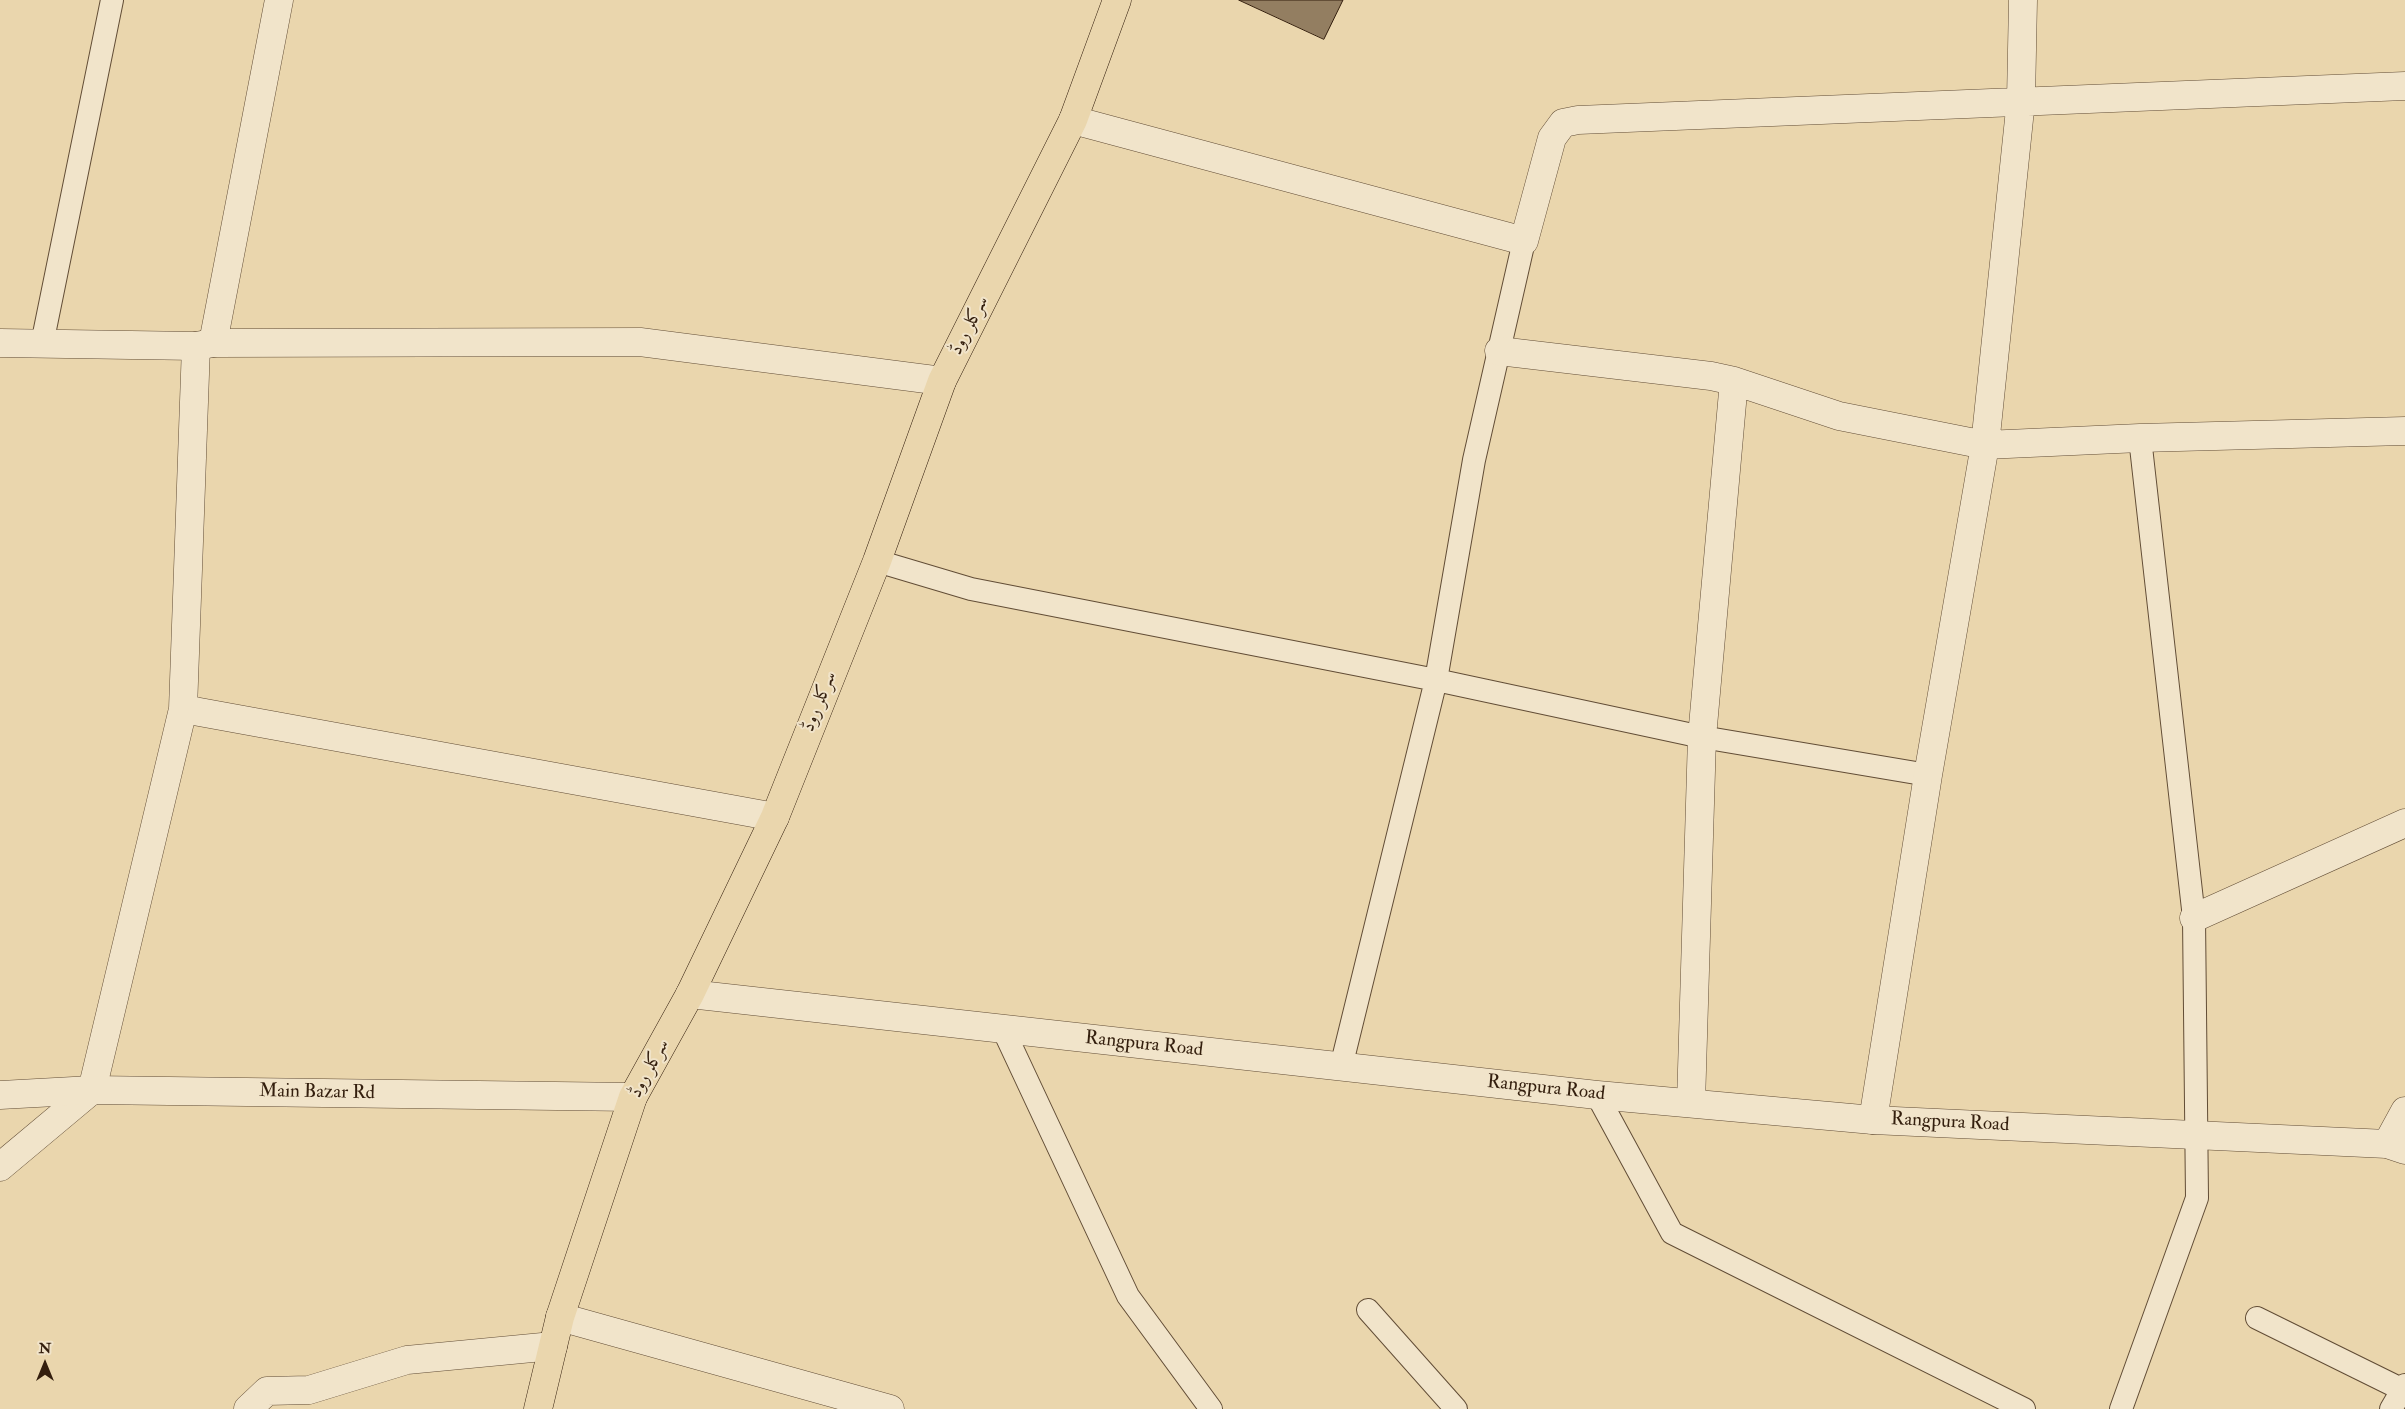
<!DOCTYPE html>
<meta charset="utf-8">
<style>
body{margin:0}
#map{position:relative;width:2405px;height:1409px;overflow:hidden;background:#ead6ad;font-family:"IM FELL Double Pica",serif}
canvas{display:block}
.north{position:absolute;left:20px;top:1339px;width:50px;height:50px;-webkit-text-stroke:4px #f1e4ca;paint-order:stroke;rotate:0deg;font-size:14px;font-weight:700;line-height:20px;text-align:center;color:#341f0e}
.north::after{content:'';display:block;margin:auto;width:18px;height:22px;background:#341f0e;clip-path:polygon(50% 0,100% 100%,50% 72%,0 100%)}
</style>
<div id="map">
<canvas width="2405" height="1409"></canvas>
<div class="north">N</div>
</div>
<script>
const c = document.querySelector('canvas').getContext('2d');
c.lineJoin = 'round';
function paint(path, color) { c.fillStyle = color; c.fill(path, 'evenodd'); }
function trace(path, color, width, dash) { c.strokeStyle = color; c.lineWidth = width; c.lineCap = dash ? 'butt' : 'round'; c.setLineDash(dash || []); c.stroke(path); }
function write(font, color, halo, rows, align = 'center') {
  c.font = font + ' "IM FELL Double Pica",Amiri,serif'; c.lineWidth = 4; c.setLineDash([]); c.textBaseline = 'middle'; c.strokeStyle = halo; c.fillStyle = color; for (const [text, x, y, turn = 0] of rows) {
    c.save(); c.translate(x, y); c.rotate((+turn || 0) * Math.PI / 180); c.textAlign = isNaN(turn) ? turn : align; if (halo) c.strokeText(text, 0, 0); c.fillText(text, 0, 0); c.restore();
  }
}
const building = new Path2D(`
 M1239,0H1343L1324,39Z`);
paint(building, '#937e61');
trace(building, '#341f0e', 1);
const service = new Path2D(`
 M42,344L112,0
 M877,561L971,589L1436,680L1702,737L1928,775
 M1003,1029L1128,1296L1211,1409
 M1341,1067L1436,680L1474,460L1524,241
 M1597,1095L1672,1233L2024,1409
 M1368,1310L1456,1409
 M2257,1318L2405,1391
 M2121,1409L2197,1198L2194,918L2140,438
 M2391,1409L2405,1385`);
const minor = new Path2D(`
 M1073,120L1524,241L1552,138L1563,123L1578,120L2405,86
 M213,343L279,0
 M1499,351L1711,376L1734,381L1839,416L1985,445L2140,438L2405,431
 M183,709L775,817
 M2194,918L2405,823
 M1691,1103L1702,737L1734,381
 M1873,1120L1928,775L1985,445L2021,100L2023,0
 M2387,1144L2405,1111
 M0,1167L92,1090L183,709L196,346
 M560,1317L890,1409
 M248,1409L267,1391L309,1390L407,1360L553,1346`);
const tertiary = new Path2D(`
 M0,343L196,346L213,343L640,342L942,381
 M690,994L1597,1095L1873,1120L2387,1144L2405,1150
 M0,1095L92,1090L633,1097`);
const primary = new Path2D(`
 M538,1409L560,1317L633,1097L690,994L775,817L877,561L942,381L1073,120L1117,0`);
trace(service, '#624d36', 24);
trace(minor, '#624d36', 29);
trace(tertiary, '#624d36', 29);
trace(primary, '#341f0e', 29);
trace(service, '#f1e4ca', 22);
trace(minor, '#f1e4ca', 28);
trace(tertiary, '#f1e4ca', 28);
trace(primary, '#ead6ad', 28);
write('19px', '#341f0e', '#f1e4ca', [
 ["سرکلر روڈ",970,326,-63],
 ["سرکلر روڈ",820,702,-68],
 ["Rangpura Road",1144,1045,6],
 ["سرکلر روڈ",650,1069,-62],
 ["Rangpura Road",1546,1089,6],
 ["Main Bazar Rd",317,1093,1],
 ["Rangpura Road",1950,1123,3]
]);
</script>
